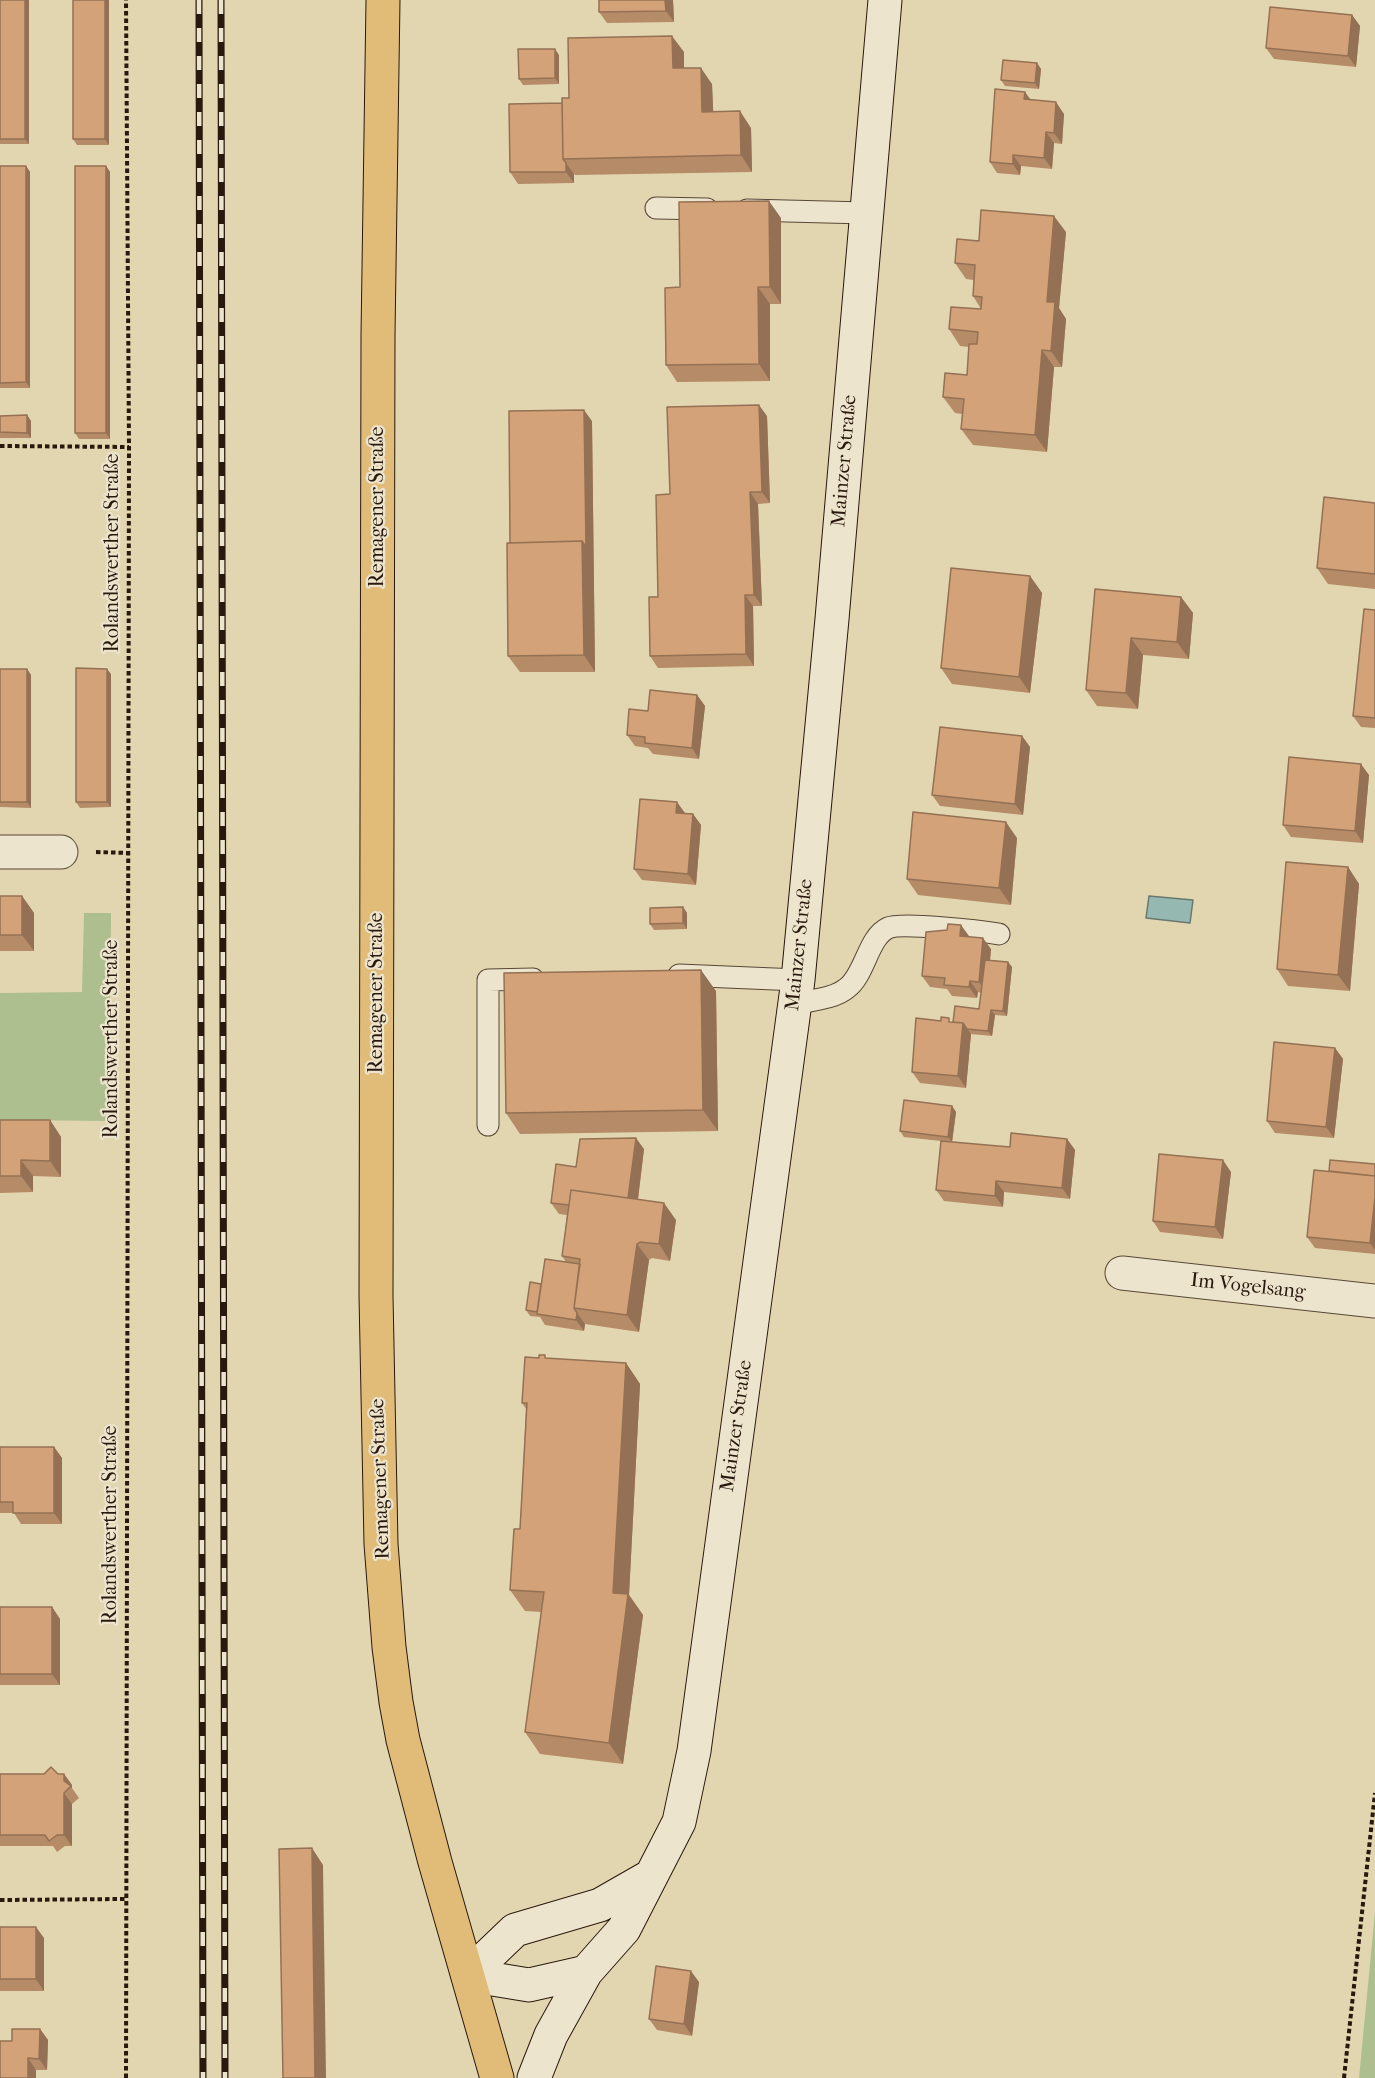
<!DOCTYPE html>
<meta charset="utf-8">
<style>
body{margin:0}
canvas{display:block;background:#e2d6b0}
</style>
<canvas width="1375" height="2078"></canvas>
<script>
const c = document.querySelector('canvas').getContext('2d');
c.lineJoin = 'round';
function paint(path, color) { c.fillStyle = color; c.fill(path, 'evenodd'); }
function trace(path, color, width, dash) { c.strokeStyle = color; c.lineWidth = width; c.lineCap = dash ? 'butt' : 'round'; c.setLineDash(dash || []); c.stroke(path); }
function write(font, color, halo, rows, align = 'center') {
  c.font = font + ' "IM FELL French Canon",serif'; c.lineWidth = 4.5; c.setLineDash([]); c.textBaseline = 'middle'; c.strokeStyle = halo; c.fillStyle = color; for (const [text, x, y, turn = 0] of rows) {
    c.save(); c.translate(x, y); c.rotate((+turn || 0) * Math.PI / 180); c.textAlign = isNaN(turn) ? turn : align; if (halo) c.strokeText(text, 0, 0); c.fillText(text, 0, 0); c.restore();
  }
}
paint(new Path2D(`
 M84,913H111L109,1121L0,1120V993L82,992Z
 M1375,1912V2078H1359Z`), '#aebf8f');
const water = new Path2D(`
 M1149,896L1193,900L1190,923L1146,918Z`);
paint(water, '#95b8b1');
trace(water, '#6a786f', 1.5);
const service = new Path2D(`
 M656,208L707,209
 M747,210L866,213
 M679,975L798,980
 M794,1004C811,1000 834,999 847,988C865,975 868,937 888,928C901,922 981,931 999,934
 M488,1125V980L533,979`);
const minor = new Path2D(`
 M0,852H61
 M1122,1273L1375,1301`);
const secondary = new Path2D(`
 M468,1975L515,1930L600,1905L649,1877
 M468,1975L529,1985L586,1972
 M534,2078L551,2035L586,1972L624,1929L679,1822L694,1751L798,980L832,619L885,0`);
const primary = new Path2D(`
 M383,0L378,335L376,1296L381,1544L389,1647L396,1702L403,1740L435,1862L497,2078`);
trace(service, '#574836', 23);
trace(minor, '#574836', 35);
trace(secondary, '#29180d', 35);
trace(primary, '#29180d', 35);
trace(new Path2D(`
 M0,446L129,447
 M96,852L128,853
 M0,1900L125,1899
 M126,2078L129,447L126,0
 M1344,2078L1375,1793`), '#29180d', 4, [4.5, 3]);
trace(service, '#ece4cc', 21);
trace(minor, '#ece4cc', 33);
trace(secondary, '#ece4cc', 33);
trace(primary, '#e1bb78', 33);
const rail = new Path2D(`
 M199,0L203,2078
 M221,0L225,2078`);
trace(rail, '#29180d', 7);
trace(rail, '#ece4cc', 4.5, [14]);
paint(new Path2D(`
 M0,0L29,144H0Z
 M73,0L109,145H77L73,139Z
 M673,0L674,22L607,23L599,12Z
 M1352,15L1360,26L1356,67L1274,59L1266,48Z
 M684,52V68L712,84L713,112L751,128L752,172L575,175L574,174V183L518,184L510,172L562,103L569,98Z
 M559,55V84L523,85L519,79Z
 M1037,63L1041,69L1039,89L1005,86L1001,80Z
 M1030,100L1064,114L1062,144L1054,143L1052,169L1021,166L1020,175L997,173L990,162Z
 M0,166H26L30,172V388H0Z
 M106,166L110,172V439H79L75,433Z
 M781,218V304H770V381L677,382L666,365Z
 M1066,232L1059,308L1066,319L1062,367H1054L1047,452L973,445L961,429L962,414L955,413L943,397L967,375L969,347L960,346L949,329L981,309L973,296L974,280L966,279L955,263L979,241Z
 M27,415L31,421V438H0V416Z
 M767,416L770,503L758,504L762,606H753L754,666L658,668L650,656L658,597L670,494Z
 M592,421L595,672H520L508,656L510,543Z
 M1375,503V589L1328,584L1317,568Z
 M1030,576L1042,593L1030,693L952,684L941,668Z
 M1095,589L1181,597L1193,613L1189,659L1143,655L1138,709L1097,706L1086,690Z
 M1375,610V728L1361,727L1353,716Z
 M0,669H27L31,675V808L0,807Z
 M111,674V807L80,808L76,802Z
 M697,695L705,706L699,759L653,754L648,748L635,746L627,735L648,711Z
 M1022,736L1030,747L1023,815L940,806L932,795Z
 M1369,775L1363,843L1291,837L1283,825Z
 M685,813L693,814L701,825L696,885L642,880L634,869Z
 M1017,838L1011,905L918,895L907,879Z
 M1348,867L1359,884L1350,991L1288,986L1277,969Z
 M0,896H22L34,913V951H0Z
 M683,907L687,913V929L654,930L650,924Z
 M969,937L991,949L990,960L1008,962L1012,967L1007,1016L995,1015L992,1036L971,1034L966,1088L920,1083L912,1072L952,1022L979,1009L981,993L978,992L977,998L952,996L947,989L930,987L922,976Z
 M716,991L718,1131L520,1134L506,1113Z
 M1335,1048L1343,1059L1334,1138L1275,1133L1267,1121Z
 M952,1106L956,1112L952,1142L1010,1147L1067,1139L1075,1150L1070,1199L1004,1192L1003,1207L944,1201L936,1190L941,1141L904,1137L900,1131Z
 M0,1120H50L61,1137V1177L33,1176V1192L0,1193Z
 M644,1149L638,1200L676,1220L670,1261L652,1258L649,1260L639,1332L585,1324L584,1331L545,1325L540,1317L530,1316L526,1310L541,1284L566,1262L562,1256L567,1215L559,1214L551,1203L576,1167Z
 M1375,1164V1254L1315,1248L1307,1237L1329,1171Z
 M1231,1172L1223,1239L1160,1232L1153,1221Z
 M547,1358L626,1363L640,1384L629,1595L643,1615L623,1764L540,1754L525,1732L541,1612L525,1611L510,1590L520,1529L526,1409L522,1403Z
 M0,1447H54L62,1458V1524H21L14,1513H0Z
 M0,1607H52L60,1619V1685H0Z
 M0,1774H64L72,1785V1788L79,1798L72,1804V1846H65L57,1852L53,1846H0Z
 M0,1927L44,1938V1991H0Z
 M699,1982L692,2036L657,2030L649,2019Z
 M40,2029L48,2040L47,2070H36L12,2041Z`), '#b68b67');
paint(new Path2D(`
 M25,0H29V144L25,139Z
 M105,0H109V145L105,139Z
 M665,0H673L674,22L666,11Z
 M1352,15L1360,26L1356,67L1348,56Z
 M672,36L684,52V85L673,68Z
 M555,49L559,55V84L555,78Z
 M1037,63L1041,69L1039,89L1035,83Z
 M701,68L712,84L714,128L702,112Z
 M1025,92L1033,103L1024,99Z
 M1056,102L1064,114L1062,144L1054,133Z
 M740,111L751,128L752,172L741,155Z
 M1046,132L1054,143L1052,169L1044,158Z
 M1013,155L1021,166L1020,175L1013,164Z
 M566,163L574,174V183L566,172Z
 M26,166L30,172V388L26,382Z
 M106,166L110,172V439L106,433Z
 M769,201L781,218V304L770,287Z
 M1054,216L1066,232L1059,308L1066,319L1062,367L1051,351L1047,302Z
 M758,287L770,304V381L759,364Z
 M1042,350L1054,367L1047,452L1035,435Z
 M759,405L767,416L770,503L762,492Z
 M584,410L592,421L595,672L584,655L582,541Z
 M27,415L31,421V438L27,433Z
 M750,492L758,504L762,606L754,595Z
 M1030,576L1042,593L1030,693L1019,677Z
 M745,595L753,606L754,666L746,654Z
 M1181,597L1193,613L1189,659L1177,642Z
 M1131,638L1143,655L1138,709L1126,693Z
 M27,669L31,675V808L27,802Z
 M107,669L111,674V807L107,802Z
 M697,695L705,706L699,759L692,748Z
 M1022,736L1030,747L1023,815L1015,804Z
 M1361,764L1369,775L1363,843L1355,831Z
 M677,802L685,813H676Z
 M693,814L701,825L696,885L688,874Z
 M1006,822L1017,838L1011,905L999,888Z
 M1348,867L1359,884L1350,991L1338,975Z
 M22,896L34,913V951L22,935Z
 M683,907L687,913V929L683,923Z
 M961,925L969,936H960Z
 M983,938L991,949L987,993L979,982Z
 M1008,962L1012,967L1007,1016L1003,1011Z
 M701,970L716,991L718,1131L703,1110Z
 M970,981L978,992L977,998L969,987Z
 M991,1010L995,1015L992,1036L988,1031Z
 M963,1023L971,1034L966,1088L958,1076Z
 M1335,1048L1343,1059L1334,1138L1326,1127Z
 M952,1106L956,1112L952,1142L948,1137Z
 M50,1120L61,1137V1177L50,1161Z
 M636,1138L644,1149L636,1214L628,1203Z
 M1067,1139L1075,1150L1070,1199L1062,1188Z
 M21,1160L33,1176V1192L21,1176Z
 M1223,1160L1231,1172L1223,1239L1215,1227Z
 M996,1181L1004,1192L1003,1207L995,1196Z
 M1375,1197V1250L1370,1243Z
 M664,1203L676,1220L670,1261L659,1244Z
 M637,1244L649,1260L639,1332L627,1315Z
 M577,1313L585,1324L584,1331L576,1320Z
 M626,1363L640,1384L629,1595L643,1615L623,1764L609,1743L613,1593Z
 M54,1447L62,1458V1524L54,1513Z
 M52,1607L60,1619V1685L52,1674Z
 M64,1774L72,1785V1788L64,1781Z
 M64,1793L72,1804V1846L64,1835Z
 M312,1848L323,1865L326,2078H315Z
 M36,1927L44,1938V1991L36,1979Z
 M691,1971L699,1982L692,2036L684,2024Z
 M40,2029L48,2040L47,2070L39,2059Z
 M28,2058L36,2070V2078H28Z`), '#947154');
const building = new Path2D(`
 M0,0H25V139H0Z
 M73,0H105V139H73Z
 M599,0H665L666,11L599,12Z
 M1270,7L1352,15L1348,56L1266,48Z
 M672,36L673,68H701L702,112L740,111L741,155L563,159L562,98H569L568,38Z
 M518,49H555V78L519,79Z
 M1003,60L1037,63L1035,83L1001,80Z
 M995,89L1025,92L1024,99L1056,102L1054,133L1046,132L1044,158L1013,155V164L990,162Z
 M562,103L563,159L566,163V172H510L509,104Z
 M0,166H26V382L0,383Z
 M75,166H106V433H75Z
 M769,201L770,287H758L759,364L666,365L665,288L680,287L679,202Z
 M981,210L1054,216L1047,302H1055L1051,351L1042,350L1035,435L961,429L964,399L943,397L945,373L967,375L969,344H977L978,332L949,329L951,307L981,309L982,297L973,296L975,265L955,263L957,239L979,241Z
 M759,405L762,492H750L754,595H745L746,654L650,656L649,597H658L656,495L670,494L667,407Z
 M584,410L586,547L582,541L510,543L509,411Z
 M27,415V433L0,432V416Z
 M1324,497L1375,503V574L1317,568Z
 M582,541L584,655L508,656L507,543Z
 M951,568L1030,576L1019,677L941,668Z
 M1095,589L1181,597L1177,642L1131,638L1126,693L1086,690Z
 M1364,609L1375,610V718L1353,716Z
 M76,668L107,669V802H76Z
 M0,669H27V802H0Z
 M650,690L697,695L692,748L645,743V737L627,735L629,709L648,711Z
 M940,727L1022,736L1015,804L932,795Z
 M1289,757L1361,764L1355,831L1283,825Z
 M640,799L677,802L676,813L693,814L688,874L634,869Z
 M913,812L1006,822L999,888L907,879Z
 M1286,862L1348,867L1338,975L1277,969Z
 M0,896H22V935H0Z
 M683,907V923L650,924V908Z
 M948,924L961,925L960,936L983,938L979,982L970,981L969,987L944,985L945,978L922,976L926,932L947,930Z
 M985,960L1008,962L1003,1011L991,1010L988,1031L967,1029L963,1023L953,1022L955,1006L979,1009Z
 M701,970L703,1110L506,1113L504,973Z
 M941,1017L949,1018V1022L963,1023L958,1076L912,1072L916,1018L941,1021Z
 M1274,1042L1335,1048L1326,1127L1267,1121Z
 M904,1100L952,1106L948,1137L900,1131Z
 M0,1120H50V1161L21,1160V1176H0Z
 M1011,1133L1067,1139L1062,1188L996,1181L995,1196L936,1190L941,1141L1010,1147Z
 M636,1138L628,1198L571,1190L569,1205L551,1203L556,1164L576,1167L580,1139Z
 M1159,1154L1223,1160L1215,1227L1153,1221Z
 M1330,1160L1375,1164V1176L1329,1171Z
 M1314,1170L1375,1176V1197L1370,1243L1307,1237Z
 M571,1190L664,1203L659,1244L640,1242L637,1244L627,1315L574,1308L580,1259L562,1256Z
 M545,1259L580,1264L574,1308L577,1313L576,1320L537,1314Z
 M530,1282L541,1284L537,1312L526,1310Z
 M539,1355H545V1358L626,1363L613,1593L628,1594L609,1743L525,1732L544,1592L510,1590L514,1529H520L527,1403H522L525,1357L539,1358Z
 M0,1447H54V1513H13V1502H0Z
 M0,1607H52V1674H0Z
 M51,1767L58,1774H64V1781L71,1786L64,1793V1835H57L49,1841L45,1835H0V1774H44Z
 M312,1848L315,2078H283L279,1849Z
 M0,1927H36V1979H0Z
 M656,1966L691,1971L684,2024L649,2019Z
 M12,2029H40L39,2059L28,2058V2078H0V2041H12Z`);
paint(building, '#d4a278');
trace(building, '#947154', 1.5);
write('20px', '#29180d', '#ece4cc', [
 ["Mainzer Straße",845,461,-85],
 ["Remagener Straße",378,507,-90],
 ["Rolandswerther Straße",113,553,-90],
 ["Mainzer Straße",800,945,-84],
 ["Remagener Straße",377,993,-90],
 ["Rolandswerther Straße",112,1039,-90],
 ["Im Vogelsang",1248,1287,6],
 ["Mainzer Straße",737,1426,-82],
 ["Remagener Straße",381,1479,-92],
 ["Rolandswerther Straße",111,1525,-90]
]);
</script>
